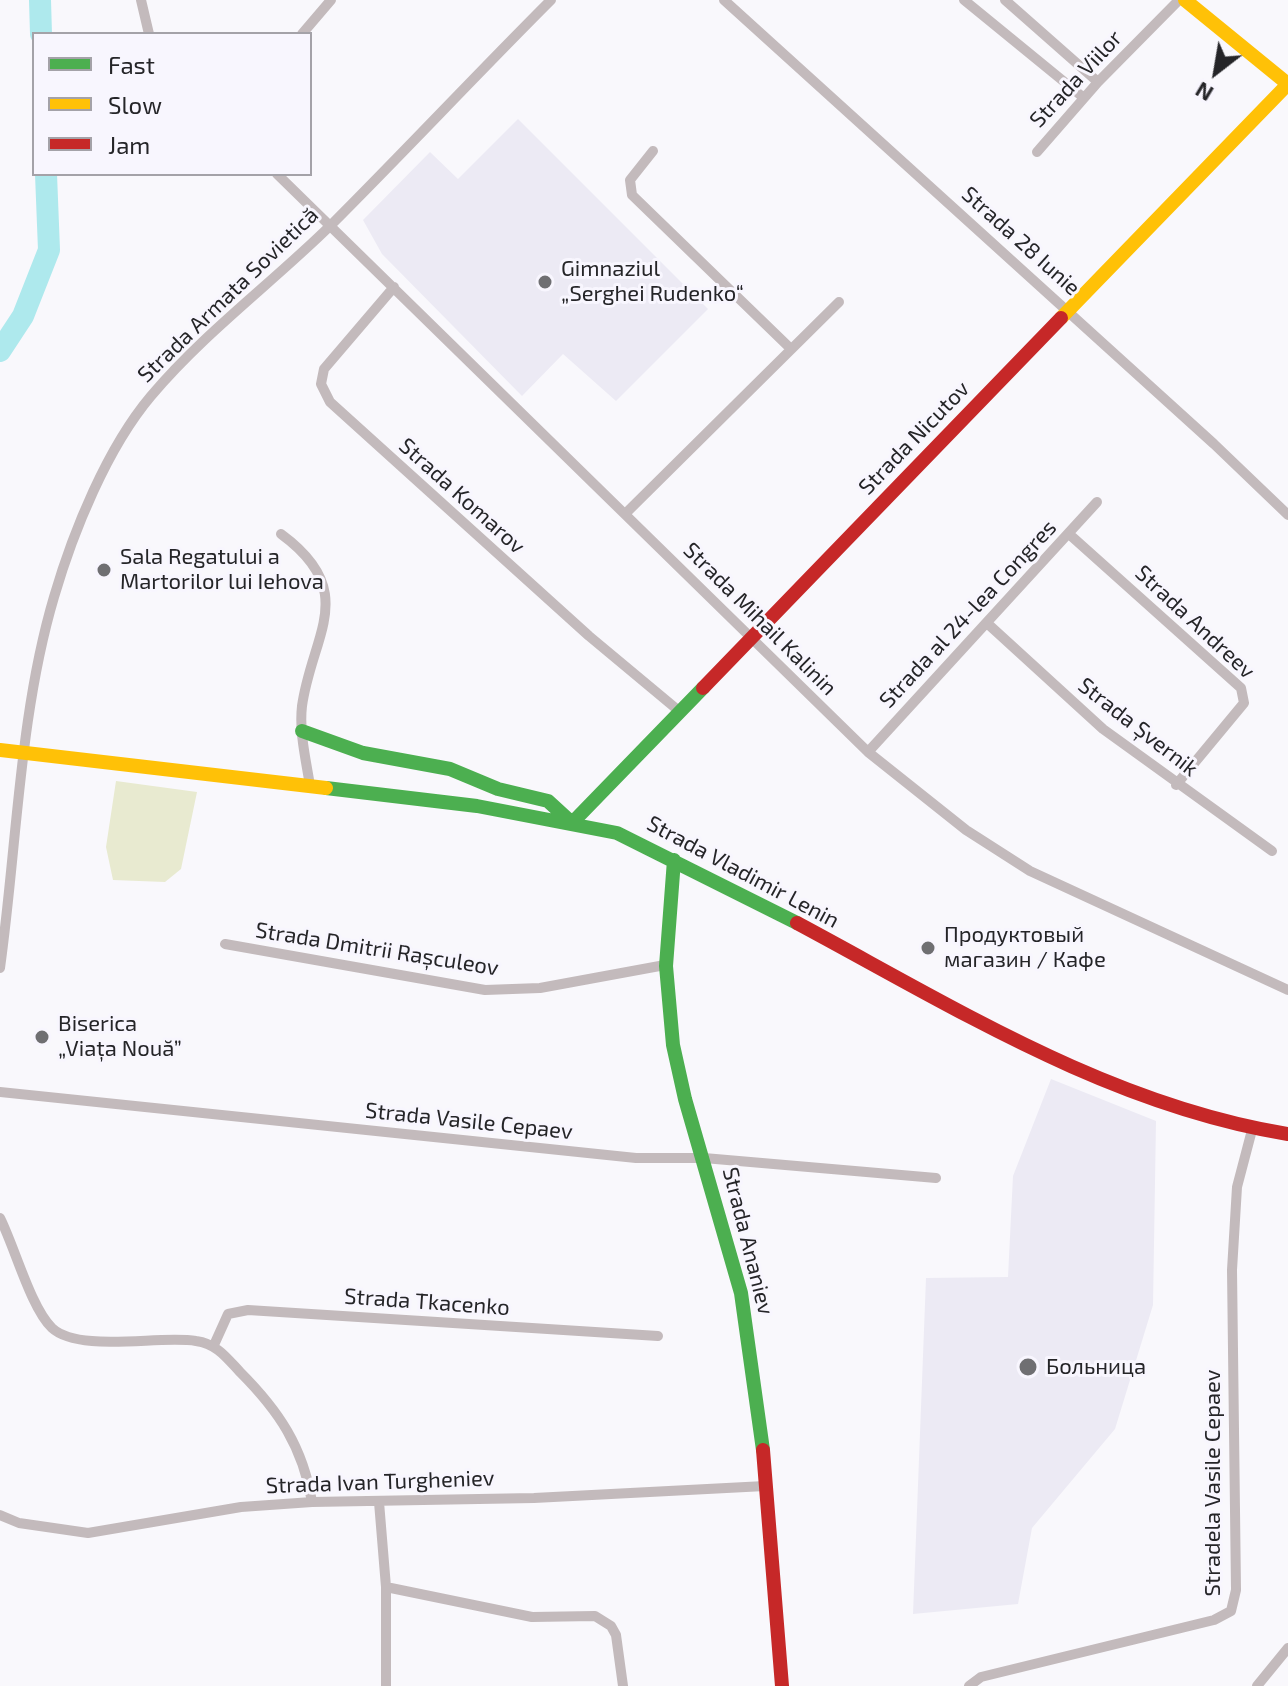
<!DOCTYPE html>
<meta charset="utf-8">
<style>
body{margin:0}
#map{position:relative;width:1288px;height:1686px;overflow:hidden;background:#f9f8fc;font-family:"Exo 2",sans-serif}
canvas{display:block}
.legend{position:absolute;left:32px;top:32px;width:280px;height:144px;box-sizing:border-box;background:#f8f6fe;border:2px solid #a4a2a8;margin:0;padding:10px 14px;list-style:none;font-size:24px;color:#252528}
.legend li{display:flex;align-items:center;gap:16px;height:40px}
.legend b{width:40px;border:2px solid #a4a2a8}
.north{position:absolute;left:1176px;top:32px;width:80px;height:80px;-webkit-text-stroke:6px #f8f6fe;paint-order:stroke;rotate:211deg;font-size:22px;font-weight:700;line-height:32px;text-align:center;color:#252528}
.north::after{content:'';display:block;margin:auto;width:28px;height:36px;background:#252528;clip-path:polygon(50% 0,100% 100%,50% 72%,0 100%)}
</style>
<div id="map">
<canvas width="1288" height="1686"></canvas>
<ul class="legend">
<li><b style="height:10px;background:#4caf50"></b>Fast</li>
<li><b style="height:10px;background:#ffc107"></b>Slow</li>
<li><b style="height:10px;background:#c62828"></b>Jam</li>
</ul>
<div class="north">N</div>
</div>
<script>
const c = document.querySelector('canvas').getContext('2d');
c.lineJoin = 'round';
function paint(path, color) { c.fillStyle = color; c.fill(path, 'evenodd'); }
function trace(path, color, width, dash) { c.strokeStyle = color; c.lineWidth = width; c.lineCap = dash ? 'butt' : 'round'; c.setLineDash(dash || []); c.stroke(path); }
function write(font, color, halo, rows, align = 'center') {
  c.font = font + ' "Exo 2",sans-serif'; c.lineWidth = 6; c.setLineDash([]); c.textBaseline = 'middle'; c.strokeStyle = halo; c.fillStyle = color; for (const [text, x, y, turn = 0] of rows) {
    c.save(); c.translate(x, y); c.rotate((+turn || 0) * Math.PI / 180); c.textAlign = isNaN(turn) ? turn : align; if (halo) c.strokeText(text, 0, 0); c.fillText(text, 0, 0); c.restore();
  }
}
paint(new Path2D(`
 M518,119L708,309L616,401L563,354L522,396L382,254L363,220L430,152L458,179Z
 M1051,1079L1156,1121L1153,1305L1115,1429L1032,1528L1018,1604L913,1614L926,1278L1008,1277L1013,1176Z`), '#eceaf4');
paint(new Path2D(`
 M116,781L197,792L181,869L165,882L113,880L106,847Z`), '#e8ead0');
trace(new Path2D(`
 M40,0L41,34
 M0,351L23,316L49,250L46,174`), '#aee9ed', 22);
trace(new Path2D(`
 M141,0L149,34
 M724,0L1214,444L1288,515
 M964,0L1084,98
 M1005,0L1098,82
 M302,34L331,0
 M653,151L630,180L632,195L790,348
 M1037,152L1098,82L1179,0
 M277,174L868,752L966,830L1030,871L1288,990
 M394,287L324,369L321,384L330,402L589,636L679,711
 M625,514L839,302
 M281,534C360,592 312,634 302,706C299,732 306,760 310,786
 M1069,534L1241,688L1244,703L1176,785
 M988,624L1103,729L1272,851
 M868,752L1097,502
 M225,944L485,990L540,988L665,965
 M0,968C17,846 19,715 54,597C73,532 107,448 151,396C204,333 272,283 331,225C405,151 477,74 551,0
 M0,1092L636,1158H704L936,1178
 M0,1218C15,1248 31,1308 52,1328C79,1353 160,1335 196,1341C217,1344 226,1357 240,1372C279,1411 303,1447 312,1502
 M214,1345L228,1314L248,1310L658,1336
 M379,1502L386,1587V1686
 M0,1515L19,1523L88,1533L241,1507L312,1502L534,1498L765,1486
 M386,1587L532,1617L595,1616L611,1626L616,1635L623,1686
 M969,1686L981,1677L1214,1620L1231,1611L1236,1590L1232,1270L1237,1187L1252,1130
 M1257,1686L1288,1648`), '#c3babc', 10);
trace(new Path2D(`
 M302,731L363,753L450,769L498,789L548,801L572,823L703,688
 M326,788L477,806L617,833L797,923
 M674,860L666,966L673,1045L685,1099L741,1293L763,1450`), '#4caf50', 14);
trace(new Path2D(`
 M1061,318L1288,84L1185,0
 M0,750L326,788`), '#ffc107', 14);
trace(new Path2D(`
 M703,688L1061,318
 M797,923C954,1007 1109,1105 1288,1134
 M763,1450L782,1686`), '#c62828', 14);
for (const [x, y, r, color] of [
 [545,282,8,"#6f6f72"],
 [104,570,8,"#6f6f72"],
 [928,948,8,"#6f6f72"],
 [42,1037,8,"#6f6f72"],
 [1028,1367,10,"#6f6f72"]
]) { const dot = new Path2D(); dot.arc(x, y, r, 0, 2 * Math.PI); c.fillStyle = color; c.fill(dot); trace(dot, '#f8f6fe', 3); }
write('22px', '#252528', '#f8f6fe', [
 ["Strada Viilor",1076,79,-47],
 ["Strada 28 Iunie",1021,241,42],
 ["Strada Armata Sovietică",228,295,-44],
 ["Strada Nicutov",914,438,-46],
 ["Strada Komarov",462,496,42],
 ["Strada al 24-lea Congres",968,614,-47],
 ["Strada Mihail Kalinin",760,619,45],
 ["Strada Andreev",1195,622,43],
 ["Strada Șvernik",1138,727,38],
 ["Strada Vladimir Lenin",743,872,28],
 ["Strada Dmitrii Rașculeov",377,949,9],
 ["Strada Vasile Cepaev",469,1121,6],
 ["Strada Ananiev",748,1241,76],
 ["Strada Tkacenko",427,1302,4],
 ["Strada Ivan Turgheniev",380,1482,-2],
 ["Stradela Vasile Cepaev",1213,1483,-90]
]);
write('22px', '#252528', '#f8f6fe', [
 ["Gimnaziul",561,269],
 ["„Serghei Rudenko“",561,294],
 ["Sala Regatului a",120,557],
 ["Martorilor lui Iehova",120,582],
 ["Продуктовый",944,935],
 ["магазин / Кафе",944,960],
 ["Biserica",58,1024],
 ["„Viața Nouă”",58,1049],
 ["Больница",1046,1367]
], 'left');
</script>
